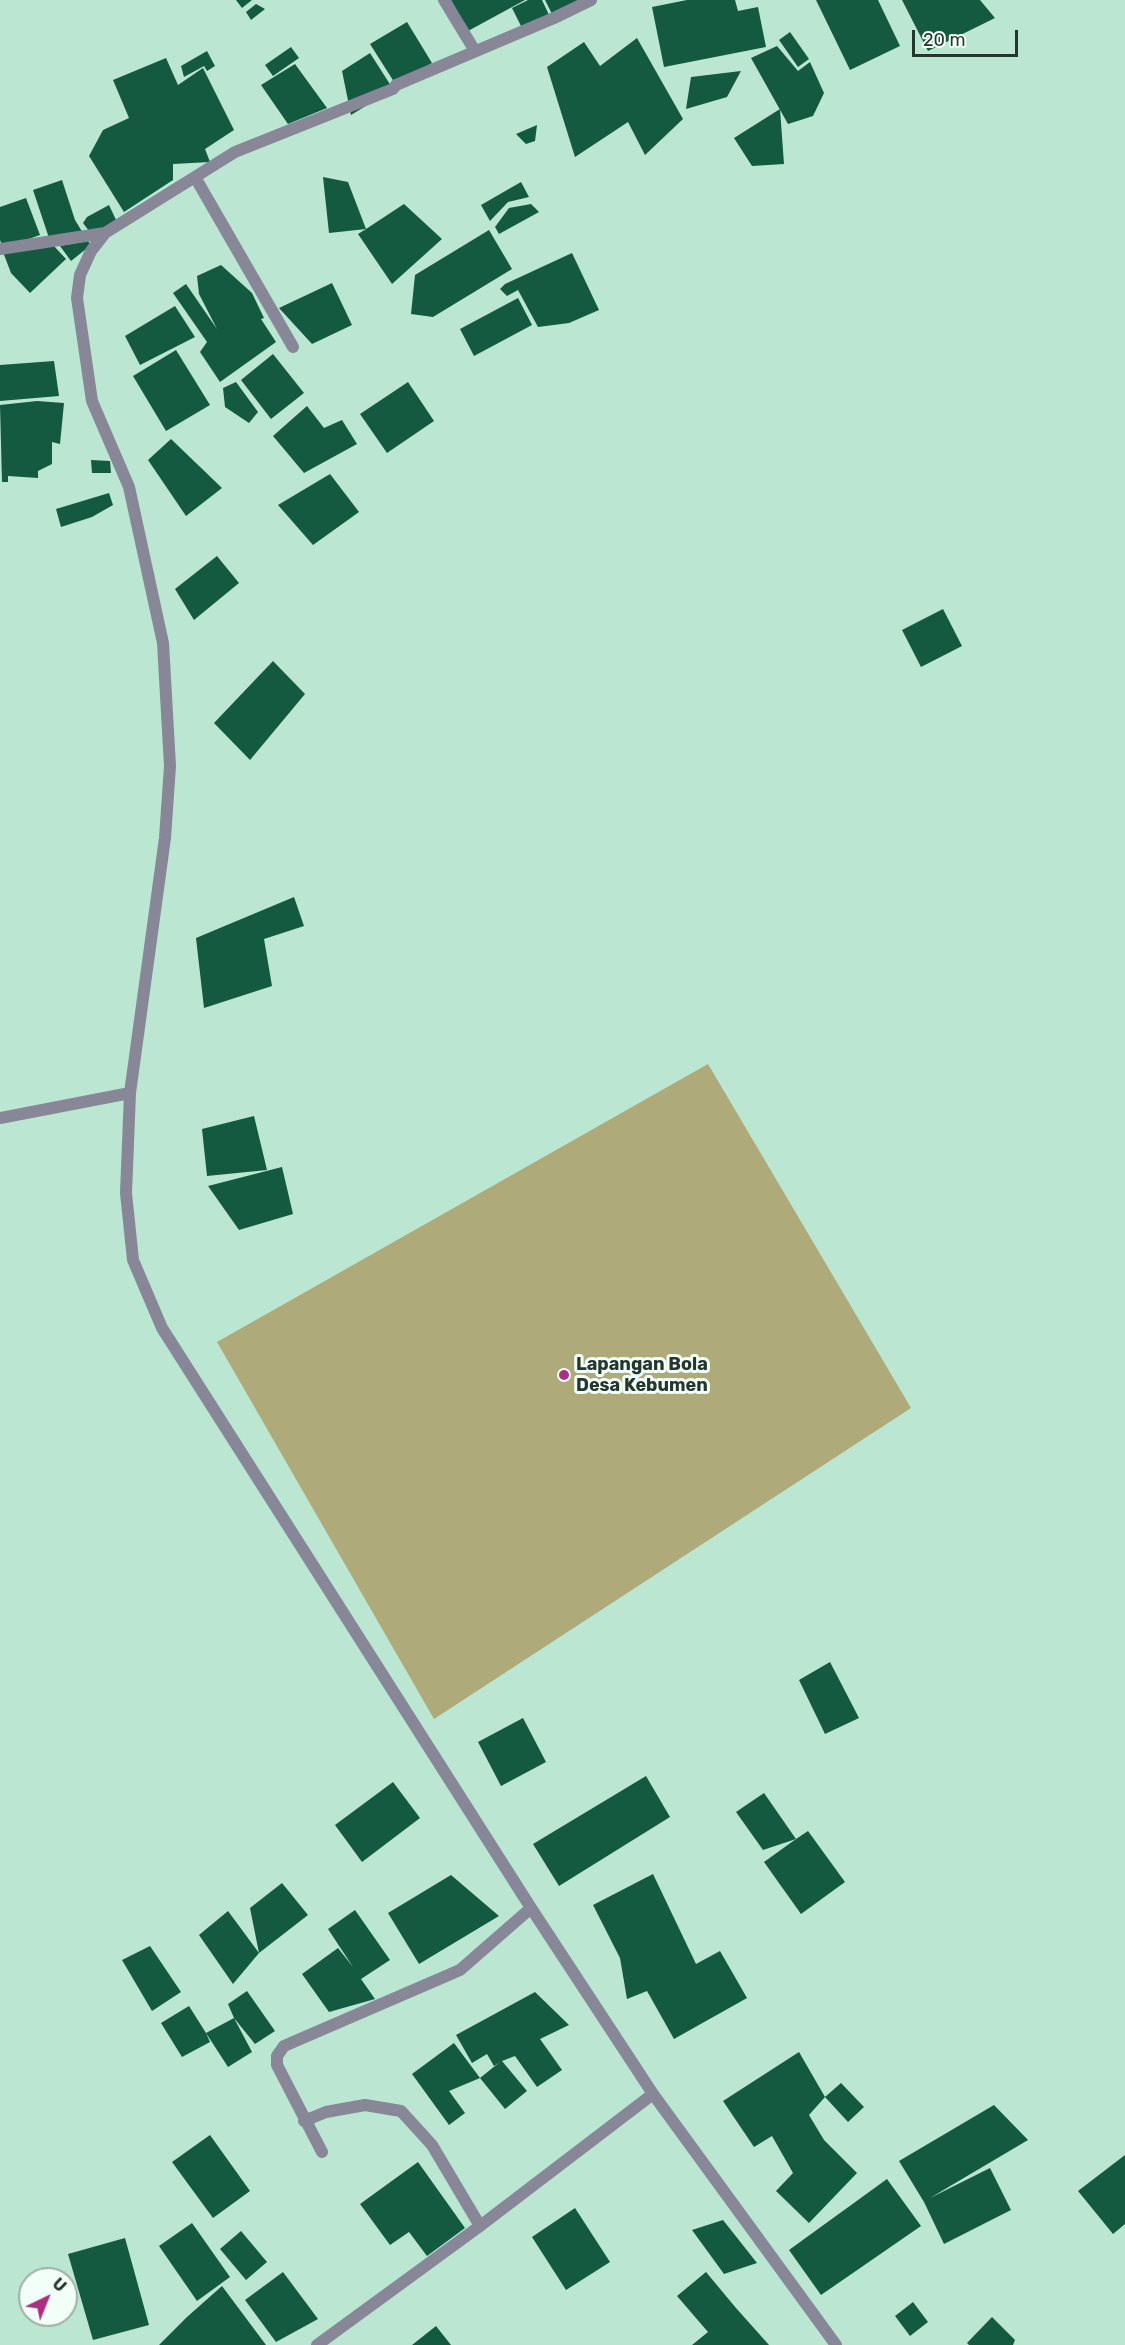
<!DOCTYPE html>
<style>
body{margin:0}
#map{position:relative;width:1125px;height:2345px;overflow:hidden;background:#bbe6d1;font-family:Rubik,sans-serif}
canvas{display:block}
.north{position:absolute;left:18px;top:2267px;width:60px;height:60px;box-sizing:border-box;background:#f2fff8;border:2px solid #a0afa7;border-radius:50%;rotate:43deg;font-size:16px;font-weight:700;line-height:24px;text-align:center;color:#25362e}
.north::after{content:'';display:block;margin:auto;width:21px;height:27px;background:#ab3083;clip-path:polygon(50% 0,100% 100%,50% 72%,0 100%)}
.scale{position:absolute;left:912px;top:30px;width:106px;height:27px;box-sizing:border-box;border:3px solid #25362e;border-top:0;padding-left:8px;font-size:18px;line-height:21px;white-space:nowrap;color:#25362e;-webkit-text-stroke:4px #f2fff8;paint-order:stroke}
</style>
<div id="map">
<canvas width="1125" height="2345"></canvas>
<div class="north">U</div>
<div class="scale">20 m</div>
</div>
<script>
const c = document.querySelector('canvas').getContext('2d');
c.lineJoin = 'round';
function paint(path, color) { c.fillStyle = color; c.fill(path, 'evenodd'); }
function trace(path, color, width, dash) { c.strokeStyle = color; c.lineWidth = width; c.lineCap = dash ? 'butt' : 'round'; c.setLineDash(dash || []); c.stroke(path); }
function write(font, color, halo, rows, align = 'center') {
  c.font = font + ' Rubik,sans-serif'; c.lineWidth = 6; c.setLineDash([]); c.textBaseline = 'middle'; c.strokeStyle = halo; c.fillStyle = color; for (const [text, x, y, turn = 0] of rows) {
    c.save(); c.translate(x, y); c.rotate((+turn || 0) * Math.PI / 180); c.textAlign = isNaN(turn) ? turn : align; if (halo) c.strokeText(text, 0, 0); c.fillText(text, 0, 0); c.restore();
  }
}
paint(new Path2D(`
 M708,1064L911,1408L434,1719L217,1342Z`), '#aeaa79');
paint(new Path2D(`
 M236,0H252L242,8Z
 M451,0H525L468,31Z
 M528,0H542L549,15L522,28L512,8Z
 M545,0H591L554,18Z
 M687,0H735L738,11L758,7L766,47L664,67L652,7Z
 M816,0H878L900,46L850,70Z
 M902,0H980L995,18L928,51Z
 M256,4L265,9L251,20L246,12Z
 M407,22L432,63L396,85L370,44Z
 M790,32L809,59L798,67L779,40Z
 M637,38L683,119L645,155L628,122L575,157L547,67L584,42L600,66Z
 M777,46L798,71L810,62L824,93L813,116L788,124L751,58Z
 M291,47L299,58L273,76L265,65Z
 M207,51L215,66L207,71L204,66L184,77L181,66Z
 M370,53L393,89L351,115L342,71Z
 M166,58L178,85L203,68L234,130L205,149L210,162L173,164V180L124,212L89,156L103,130L129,118L113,80Z
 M295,64L327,108L288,124L261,85Z
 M741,71L727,97L686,109L691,77Z
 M780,109L784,164L752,166L734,138Z
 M537,125L535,141L526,144L516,134Z
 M323,177L348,182L366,229L404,204L442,239L392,284L358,234L366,229L329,233Z
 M62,180L75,220L83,233L51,244L33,190Z
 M521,182L529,197L508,202L490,221L481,205Z
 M26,198L40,235L3,248L0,240V207Z
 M531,204L539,212L499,234L495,227L509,208Z
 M109,205L117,222L103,229L89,231L83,223L87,217Z
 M489,230L512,269L433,317L411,314L415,275Z
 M88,241L91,245L71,261L60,246Z
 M53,245L66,259L30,293L11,273L3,252Z
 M572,253L599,310L569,323L538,327L518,290L507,296L500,289L505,284Z
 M221,265L252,293L264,318L261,319L276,342L220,382L200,352L207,342L173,293L186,284L217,329L199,294L197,276Z
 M332,283L352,325L312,344L279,308Z
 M518,298L532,325L474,356L460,329Z
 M175,306L195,337L140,365L125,336Z
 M176,350L210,405L166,431L133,376Z
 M273,354L304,393L271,419L241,380Z
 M54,361L59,396L0,401V365Z
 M236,382L258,412L249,423L225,407L223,388Z
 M408,382L434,421L387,453L360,414Z
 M37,401L64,403L60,444L52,442V464L38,471V478L8,476V482H2L0,405Z
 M307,406L324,428L342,420L357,444L304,473L273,436Z
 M171,439L222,488L186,516L148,460Z
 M91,460L110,461L111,473H92Z
 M330,474L359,512L313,545L278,505Z
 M109,493L113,505L92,517L61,527L56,509Z
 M217,556L239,583L194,620L175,589Z
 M943,609L962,646L921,667L902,630Z
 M273,661L305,694L250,760L214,723Z
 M294,897L304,926L264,939L272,986L204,1008L196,938Z
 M254,1116L267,1170L207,1176L202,1129Z
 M282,1167L293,1214L239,1230L208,1186Z
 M830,1662L859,1718L825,1734L799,1680Z
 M523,1718L546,1762L501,1786L478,1742Z
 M646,1776L670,1817L559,1886L533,1844Z
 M393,1782L420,1818L362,1862L335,1825Z
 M764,1793L796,1839L808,1831L845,1882L801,1914L764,1862L796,1839L763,1850L736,1812Z
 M653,1874L696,1964L720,1951L747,1998L674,2039L647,1991L627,1999L620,1958L593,1905Z
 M451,1875L499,1916L419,1964L388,1913Z
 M282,1883L308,1915L259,1953L250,1908Z
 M355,1910L390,1960L361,1979L375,1999L329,2012L302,1974L338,1948L353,1967L328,1929Z
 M228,1911L259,1953L233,1984L199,1935Z
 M150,1946L181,1992L152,2011L122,1960Z
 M247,1991L275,2031L255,2044L234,2018L252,2052L228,2067L206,2033L210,2042L182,2057L161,2023L189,2006L206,2033L234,2018L228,2004Z
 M535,1992L569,2025L540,2039L562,2070L537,2087L515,2056L502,2061L527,2091L505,2109L480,2078L449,2091L465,2113L449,2125L412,2074L454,2043L480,2078L500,2062L494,2066L487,2054L472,2063L456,2035Z
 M799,2052L825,2097L841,2083L864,2107L848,2122L825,2097L809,2115L824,2140L857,2173L809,2223L776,2191L793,2173L772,2136L754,2147L723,2101Z
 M994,2105L1028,2140L930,2198L990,2168L1011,2210L944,2244L924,2202L899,2161Z
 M210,2135L250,2191L213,2218L172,2162Z
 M1125,2155V2224L1113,2234L1078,2191Z
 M418,2162L465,2228L427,2256L409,2232L390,2245L360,2204Z
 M887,2179L921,2226L821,2295L789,2250Z
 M575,2208L610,2262L566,2290L532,2237Z
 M723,2220L757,2263L724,2274L692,2230Z
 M192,2223L230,2277L197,2301L159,2246Z
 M241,2231L267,2262L246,2280L220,2249Z
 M125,2238L149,2325L93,2340L68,2254Z
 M283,2272L318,2319L276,2342L245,2300Z
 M706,2272L736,2308L769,2345H692L708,2332L677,2296Z
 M222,2286L266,2345H159L187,2317Z
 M913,2302L928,2322L910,2336L895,2316Z
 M992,2317L1015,2340L1013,2345H969L967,2343Z
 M436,2326L451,2345H412Z`), '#135a40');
trace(new Path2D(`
 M444,0L475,51
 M591,0L554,18L396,85L393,89L235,152L105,233L91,251L80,275L77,298L92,401L129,487L163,643L170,766L165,838L130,1093L126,1193L133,1260L162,1328L531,1908L653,2094L836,2345
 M195,177L293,347
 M0,249L105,233
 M0,1118L130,1093
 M304,2121L326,2112L365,2105L401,2111L432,2145L480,2226
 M322,2152L277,2065V2056L284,2046L460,1970L531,1908
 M317,2345L480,2226L653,2094`), '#878797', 12);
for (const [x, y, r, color] of [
 [564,1375,6,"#ab3083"]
]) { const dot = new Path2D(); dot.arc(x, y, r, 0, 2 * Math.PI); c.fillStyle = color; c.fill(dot); trace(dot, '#f2fff8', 2); }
write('bold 18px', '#25362e', '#f2fff8', [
 ["Lapangan Bola",576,1365],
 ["Desa Kebumen",576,1386]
], 'left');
</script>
